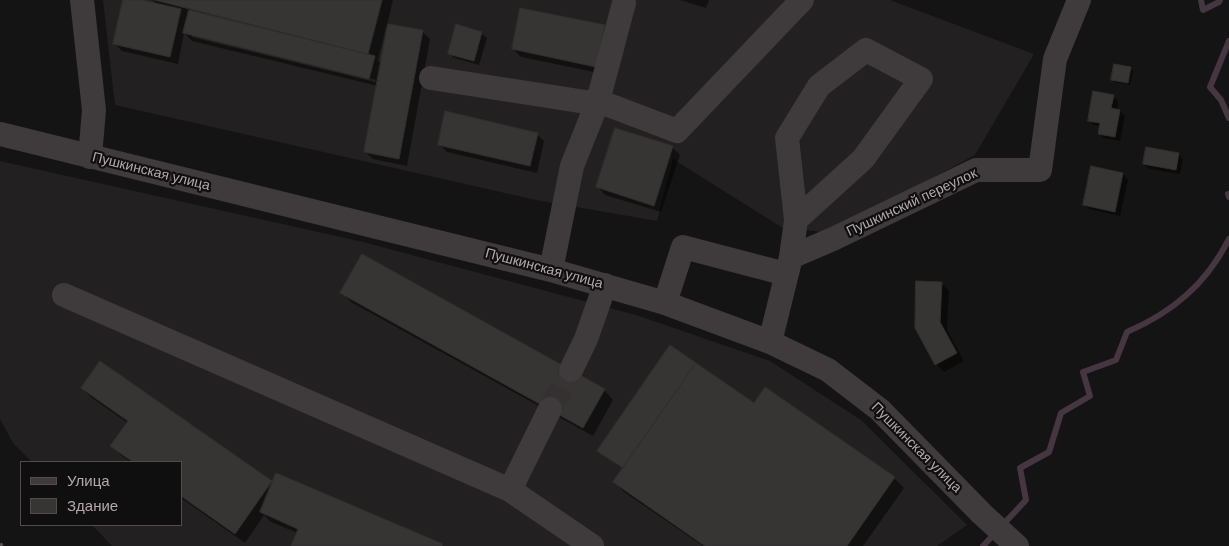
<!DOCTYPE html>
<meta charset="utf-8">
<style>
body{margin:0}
#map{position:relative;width:1229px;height:546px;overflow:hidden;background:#151414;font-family:"DM Sans",sans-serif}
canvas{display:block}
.legend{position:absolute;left:20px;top:461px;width:162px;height:65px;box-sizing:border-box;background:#100f0f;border:1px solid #524c4e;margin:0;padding:6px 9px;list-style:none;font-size:15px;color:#b4a7ad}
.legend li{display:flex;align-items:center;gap:10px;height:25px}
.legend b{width:25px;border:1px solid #524c4e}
</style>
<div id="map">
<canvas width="1229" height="546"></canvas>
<ul class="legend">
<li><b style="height:6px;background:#3f3a3c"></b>Улица</li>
<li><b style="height:14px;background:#373434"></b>Здание</li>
</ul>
</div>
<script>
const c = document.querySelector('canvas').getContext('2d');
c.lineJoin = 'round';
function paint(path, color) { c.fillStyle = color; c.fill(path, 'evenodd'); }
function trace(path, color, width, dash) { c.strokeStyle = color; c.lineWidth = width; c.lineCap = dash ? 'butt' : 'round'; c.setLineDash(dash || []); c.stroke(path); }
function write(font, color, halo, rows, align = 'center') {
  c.font = font + ' "DM Sans",sans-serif'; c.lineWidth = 4.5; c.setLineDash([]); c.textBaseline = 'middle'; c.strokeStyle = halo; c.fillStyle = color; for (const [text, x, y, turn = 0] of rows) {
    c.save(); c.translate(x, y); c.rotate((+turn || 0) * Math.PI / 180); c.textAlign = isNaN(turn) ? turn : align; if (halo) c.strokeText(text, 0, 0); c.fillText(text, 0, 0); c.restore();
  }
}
paint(new Path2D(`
 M103,0H890L1034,54L975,155L830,233L781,227L673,159L657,221L536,200L115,105Z
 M0,161L363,242L636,315L770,361L861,420L967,525L937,546H112L92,525H181V462H32L13,443L0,419Z`), '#222020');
paint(new Path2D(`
 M124,0H136L157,5L153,0H393L387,25L423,32L430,39L407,166L373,159L365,152L378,86L192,41L184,33L178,64L122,51L115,44ZM386,27L388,28L382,64L378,60ZM192,34L376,80L375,82L192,37Z
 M680,0H709L706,8Z
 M604,26L612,34L604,74L521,57L513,49Z
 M481,33L487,38L479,65L454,58L449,53Z
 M1130,68L1133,71L1130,85L1115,82L1113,80Z
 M1113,96L1118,101L1117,111H1120L1125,116L1120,141L1104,138L1099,133L1100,126L1094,125L1089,120Z
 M537,134L544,141L537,173L447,152L439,144Z
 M672,147L680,155L661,212L605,195L598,187Z
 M1178,154L1183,159L1180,174L1149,169L1144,164Z
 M1092,167L1123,174L1128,180L1120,216L1089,209L1084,204Z
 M941,283L949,291L947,330L964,361L944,372L936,364Z
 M342,292L604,390L613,400L593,436L351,302Z
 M82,388L273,484L277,475L444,546H292L298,533L271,522L264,515L245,543L181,498V462H131L122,456L112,446L128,423L92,398Z
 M754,405L894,478L904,488L863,546H703L624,492L615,482L624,469L601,453Z`), '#0007');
trace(new Path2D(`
 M1201,0L1203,10L1219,2L1220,0
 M1229,41L1210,87L1221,100L1229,118
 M1229,194H1228L1229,197
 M983,546L1026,500L1020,468L1049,452L1061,413L1090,396L1083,372L1116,360L1127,332C1173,312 1206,284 1229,239`), '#463641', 6);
const building = new Path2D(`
 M123,0H142L181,9L170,57L113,44Z
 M155,0H382L368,54Z
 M520,8L605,25L596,67L512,49Z
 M189,10L375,56L369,79L183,33Z
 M388,24L423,30L399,159L364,152Z
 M456,24L482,32L474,61L448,54Z
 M1114,64L1131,67L1128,83L1111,80Z
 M1093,91L1114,95L1111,108L1120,110L1115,137L1098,134L1100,123L1088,121Z
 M445,111L538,133L530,166L438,145Z
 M615,128L673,146L654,206L596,187Z
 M1146,147L1179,153L1176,170L1143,164Z
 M1091,166L1123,173L1115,212L1083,205Z
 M362,254L605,389L583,428L340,293Z
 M916,281L942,282L940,322L957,353L935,365L915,328Z
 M670,345L696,363L623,468L597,451Z
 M100,361L272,481L235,534L181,496V462H133L110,446L128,421L81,388Z
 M696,363L754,403L765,387L895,477L847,546H705L613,482Z
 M276,473L443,544L442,546H291L298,529L260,512Z`);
paint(building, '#373434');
trace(building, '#312e2e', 1);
trace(new Path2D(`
 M550,409L571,370`), '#353133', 24, [24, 12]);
trace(new Path2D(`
 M82,0L94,110L90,157
 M431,78L586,102L598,101L677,131L802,0
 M0,134L551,270L665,303L770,342L828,370L880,410L982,514L1017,546
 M791,257L796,220L787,138L819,86L866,50L921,79L863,159L796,220
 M551,270L572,166L598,101L624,3
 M64,295L510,490L592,546
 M665,303L683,247L786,274
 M770,342L791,257L833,239L976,170H1040L1055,59L1079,0
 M571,370L586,339L605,285
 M510,490L550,409`), '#3f3a3c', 24);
trace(new Path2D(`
 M0,544L2,546`), '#595255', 4, [6, 5]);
write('14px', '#b4a7ad', '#100f0f', [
 ["Пушкинская улица",151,172,14],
 ["Пушкинский переулок",912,203,-25],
 ["Пушкинская улица",544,269,15],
 ["Пушкинская улица",916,448,45]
]);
</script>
